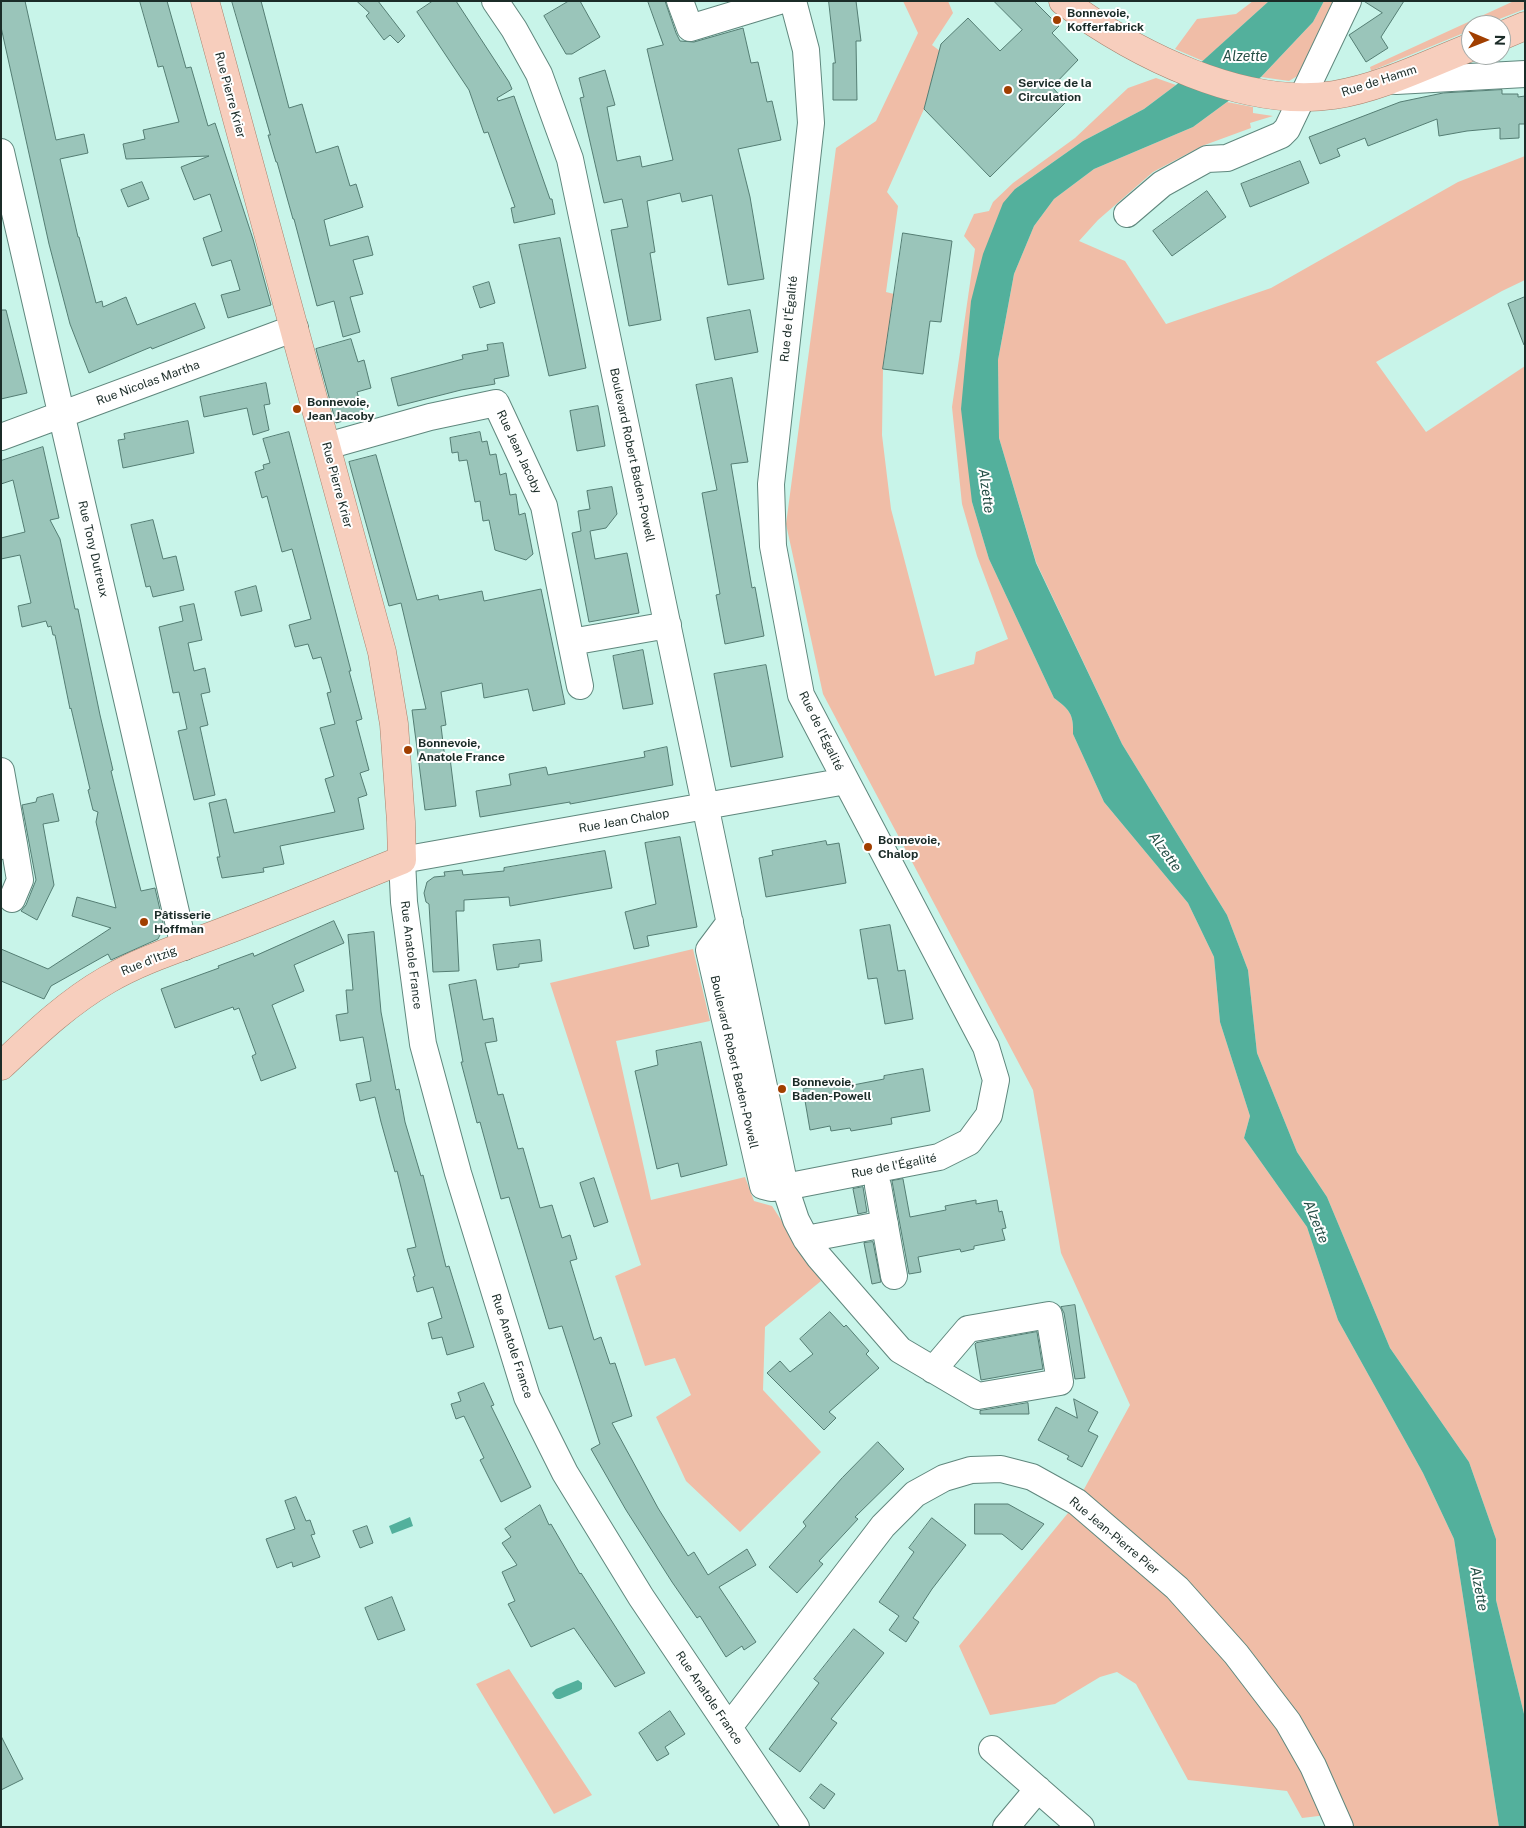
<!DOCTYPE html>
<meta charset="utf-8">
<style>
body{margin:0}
#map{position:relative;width:1526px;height:1828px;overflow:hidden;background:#c8f4e9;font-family:"Public Sans",sans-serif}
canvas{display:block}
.frame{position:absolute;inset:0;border:2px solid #1b2c28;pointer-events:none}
.north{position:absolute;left:1461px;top:15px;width:50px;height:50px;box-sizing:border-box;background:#fff;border:1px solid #a4aba9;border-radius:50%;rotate:91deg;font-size:14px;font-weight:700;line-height:20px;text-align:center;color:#1b2c28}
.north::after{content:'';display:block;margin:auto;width:18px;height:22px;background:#a13f00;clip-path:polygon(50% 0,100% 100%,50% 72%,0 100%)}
</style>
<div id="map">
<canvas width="1526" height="1828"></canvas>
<div class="frame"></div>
<div class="north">N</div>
</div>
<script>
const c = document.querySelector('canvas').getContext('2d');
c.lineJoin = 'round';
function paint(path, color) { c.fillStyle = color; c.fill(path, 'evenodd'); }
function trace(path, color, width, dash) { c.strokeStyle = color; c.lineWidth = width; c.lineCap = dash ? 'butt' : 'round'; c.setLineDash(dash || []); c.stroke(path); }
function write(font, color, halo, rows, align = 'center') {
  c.font = font + ' "Public Sans",sans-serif'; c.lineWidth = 4; c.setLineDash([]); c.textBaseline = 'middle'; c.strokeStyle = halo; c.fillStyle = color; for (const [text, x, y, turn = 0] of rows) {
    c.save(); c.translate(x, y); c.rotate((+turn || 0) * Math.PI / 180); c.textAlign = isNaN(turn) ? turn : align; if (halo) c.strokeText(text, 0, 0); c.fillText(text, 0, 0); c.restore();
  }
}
paint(new Path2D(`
 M903,1H948L953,13L932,45L940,51L924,109L887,192L898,206L886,292L894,294L883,369L882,435L891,509L935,676L974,664L976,652L1008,639L977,556L962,504L952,407L975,249L964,236L974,214L989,211L993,202L1013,183L1075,138L1128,88L1156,78L1176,85L1144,109L1083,141L1015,189L972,502L989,559L1054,698C1069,709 1074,714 1073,734L1104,802L1188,903L1214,957L1220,1022L1250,1116L1244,1138L1307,1227L1338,1320L1423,1473L1454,1539L1499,1827H1340L1335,1814L1302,1818L1287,1791L1188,1780L1136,1684L1117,1672L1100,1677L1055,1704L990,1715L959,1646L1077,1502L1130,1405L1061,1253L1033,1090L823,694L786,524L836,148L876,121L918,33Z
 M1253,1H1269L1203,61L1175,49L1197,19L1236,14Z
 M1324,1H1338L1299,75L1289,81L1261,77L1313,22Z
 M1514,1H1525V9L1484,25H1471V30L1371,71L1370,67Z
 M1227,102L1253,107V113L1273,116L1250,123L1251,128L1202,146L1153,172L1098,220L1079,241L1125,261L1166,324L1271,288L1458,182L1525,156V280L1502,291L1376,362L1426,432L1525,366V1718L1496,1600V1539L1469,1462L1390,1348L1327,1197L1297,1152L1257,1053L1248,970L1227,915L1122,744L1036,562L999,438L998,360L1014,274L1034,226L1054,199L1094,169L1193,127Z
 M693,949L710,1021L616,1041L651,1200L745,1177L754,1201L772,1206L821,1281L765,1327L763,1390L821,1452L740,1532L686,1481L656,1417L691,1395L675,1358L645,1366L615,1276L641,1265L550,983Z
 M509,1669L592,1795L554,1814L476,1684Z`), '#f0bda7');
paint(new Path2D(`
 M1269,1H1324L1313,22L1261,77L1193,127L1094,169L1054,199L1034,226L1014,274L998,360L999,438L1036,563L1122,744L1227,915L1248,970L1257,1053L1297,1152L1327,1197L1390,1348L1469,1462L1496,1539V1600L1525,1718V1827H1499L1454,1539L1423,1473L1338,1320L1307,1227L1244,1138L1250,1116L1220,1022L1214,957L1188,903L1104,802L1073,734C1074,714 1069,709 1054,698L989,559L972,502L961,409L971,301L983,254L1003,203L1015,189L1083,141L1144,109L1176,85Z
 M410,1517L413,1526L392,1534L389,1526Z
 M578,1680L582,1683V1689L579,1691L560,1699H557L555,1698L552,1693L556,1689Z`), '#53b09c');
const building = new Path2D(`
 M1,1H25L56,140L84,134L88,153L60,159L78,237H79L96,303L102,301L103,307L126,297L137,325L195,303L205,328L152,349L151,347L89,373L70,324L49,244L1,27Z
 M140,1H167L186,68L191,67L208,126L215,123L253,239L271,305L228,318L221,295L240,290L231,260L212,266L203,238L222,231L210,194L194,200L181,167L209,156L126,159L123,144L145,139L143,130L179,122L163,66L158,67L156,59Z
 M232,1H261L289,108L302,104L316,153L338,146L350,186L356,184L363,207L324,220L330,246L368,236L373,255L353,260L363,294L350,297L360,332L343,337L334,301L317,306L294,219H293L277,162H276L268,135H270Z
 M357,1H378L405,36L398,43L390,35L384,40L366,16L369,13Z
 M433,1H456L509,82L512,89L497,98L498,101L514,96L550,199H552L555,214L514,223L511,208L515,207L488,132L484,133L469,90L417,12Z
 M569,1H580L600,37L572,54H566L544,16Z
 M648,1H665L676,33L680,41L694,42L743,28L751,63L758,62L767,102L772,101L781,140L738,149L750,197L764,279L728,285L712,195L682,202L680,193L647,201L655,252L650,253L661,320L629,326L611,230L628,227L622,199L604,203L580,98L584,97L579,78L605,70L615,105L607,107L617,161L640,156L642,167L673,160L647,49L663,45Z
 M829,1H856L861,41H856L857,100H833V63H835Z
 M994,1H1034L1059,26L1052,33L1078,60L1052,87L1066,102L990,177L924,109L941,44L968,18L1000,51L1022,30Z
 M1364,1H1404L1381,37L1388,48L1366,62L1349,35L1382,13Z
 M1502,90V94H1518V97L1525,96V124H1519V138L1500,139V128L1467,131L1439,136L1437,119L1368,146L1365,138L1337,149L1340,156L1320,164L1309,137L1400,102L1443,93Z
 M1300,161L1309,183L1250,207L1241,184Z
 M142,182L149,199L128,207L121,190Z
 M1207,191L1226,217L1172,256L1153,231Z
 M903,233L952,241L941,322L930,321L923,374L883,369Z
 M560,238L586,368L549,376L519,245Z
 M489,282L495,303L480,308L473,287Z
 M1525,297V345H1524L1508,304Z
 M1,310H6L27,393L1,399Z
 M750,310L758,352L715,360L707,318Z
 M351,339L358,362L364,360L371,388L357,392L364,415L336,423L316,349Z
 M503,343L509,376L494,379L495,384L461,390L398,406L391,378L463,359L462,355L488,350L487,345Z
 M732,378L748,462L731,464L752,588L755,587L764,636L725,644L716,595L720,594L702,493L717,490L696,385Z
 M266,383L270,404L264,405L269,430L253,435L247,408L204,417L200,397Z
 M598,406L605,446L577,451L570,411Z
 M188,421L194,453L123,468L118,440L125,439L124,434Z
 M289,432L351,671H349L362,719L356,721L369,770L360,773L367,795L358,798L364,829L280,846L284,864L263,868L264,872L222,878L217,857H220L209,803L226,799L234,833L335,812L325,779L334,776L320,728L335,724L327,693L331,692L321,657L313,659L308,644L295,647L289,625L311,619L292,549L282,552L267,496L262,498L255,472L264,469L263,465L270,463L263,439Z
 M480,432L482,442L487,441L490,455L496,454L500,475L506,473L510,495L516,494L519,515L525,513L533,554L526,560L495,550L489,520L483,521L480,501L475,502L467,460L459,461L458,452L452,453L450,438Z
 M43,447L59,518L50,520L60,539L75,609H78L100,715L113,770L111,771L132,856L141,891L155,888L164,927L158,939L111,960L108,954L51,986L44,999L1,981V949L48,969L111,928L72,916L77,897L116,908L96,822L98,812L93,810L88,790L90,789L71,708L70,709L55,635H53L51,626L48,627L46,621L22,627L18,606L31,603L20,555L1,559V538L25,532L13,480L1,484V461Z
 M376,455L417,600L438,595L439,600L482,591L484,601L541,589L565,704L533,711L528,689L484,698L482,683L441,692L446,725L441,726L445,759L450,758L456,806L425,810L412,710L426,709L401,603L389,606L349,462Z
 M612,487L617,514L606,528L590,531L595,559L627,553L639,613L589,622L572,533L581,531L578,511L590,509L587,491Z
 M153,520L163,559L176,556L184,590L153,597L150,586L146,587L131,525Z
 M256,586L262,611L241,616L235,592Z
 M194,604L202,640L188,643L194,671L205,668L210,692L201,694L208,725L200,727L215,795L194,800L178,731L187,729L179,692L173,693L159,627L183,621L180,607Z
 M643,650L653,704L623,709L613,656Z
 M766,665L783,757L731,767L714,674Z
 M667,747L673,785L570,804V802L480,817L476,791L511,785L509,774L546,767L548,775L645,757L644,752Z
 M53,794L59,821L43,824L54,885L37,920L21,911L26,905L36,880L22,805L36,802L37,798Z
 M680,837L697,927L647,936L649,946L634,949L625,912L656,904L645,843Z
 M826,841L827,845L839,843L846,883L766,897L759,858L773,855L772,851Z
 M605,851L612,888L510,906L509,897L464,900V911H456L459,971L433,972L429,904L426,902L424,893L427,882L434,877L445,876L444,872L462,870L463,875L504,871V868Z
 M334,921L344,943L294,965L304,991L272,1005L296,1068L261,1081L252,1056L256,1054L239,1008L234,1010L233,1007L175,1028L161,989L219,968L218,966L253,953L254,956Z
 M890,925L898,971L905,970L913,1019L885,1024L877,978L868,979L860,930Z
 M374,932L381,1012L396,1090L399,1089L405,1122L421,1176L423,1175L446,1267L449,1266L474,1347L447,1355L442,1337L432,1339L428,1323L442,1318L433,1287L417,1292L413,1277L415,1276L407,1249L416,1247L397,1171L395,1172L381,1122L375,1097L360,1101L356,1084L371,1081L363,1037L340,1041L336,1015L348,1013L346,990H353L348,935Z
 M540,940L542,961L519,964V967L497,970L493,945Z
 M476,980L483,1020L493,1018L497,1041L485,1043L498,1095L503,1094L518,1149L523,1148L540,1208L552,1205L562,1238L570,1235L577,1259L570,1261L594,1340L601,1337L610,1364L615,1363L632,1416L612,1423L658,1508L688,1556L694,1552L708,1575L747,1549L756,1565L719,1587L756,1642L744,1650L742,1646L726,1657L700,1616L697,1618L672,1582L626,1510L591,1449L600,1444L562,1326L549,1329L509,1197L501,1199L480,1122L477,1123L461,1062H463L449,985Z
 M701,1042L727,1165L681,1177L678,1163L657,1169L635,1071L658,1065L656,1051Z
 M923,1069L930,1111L891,1118L892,1124L851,1131L850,1128L831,1131L830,1126L810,1130L803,1089L852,1081L853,1085L884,1079V1076Z
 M594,1178L608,1222L594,1227L580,1183Z
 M903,1179L910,1217L946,1210L945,1206L976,1200V1204L997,1200L999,1212L1002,1211L1006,1228L1002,1229L1005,1240L974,1246V1249L961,1252L960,1249L918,1257L921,1272L909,1274L892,1181Z
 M863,1187L867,1212L858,1214L853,1189Z
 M873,1242L881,1282L872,1284L864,1243Z
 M1075,1305L1085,1378L1075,1379L1064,1313L1061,1307Z
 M830,1312L844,1327L846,1325L869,1351L866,1354L879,1368L829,1412L836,1418L824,1430L767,1373L780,1361L790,1372L813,1354L800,1339Z
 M1037,1332L1043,1369L981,1380L975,1344L976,1343Z
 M484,1383L494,1405L491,1406L531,1487L501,1502L480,1460L484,1458L464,1416L456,1419L451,1404L461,1401L458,1393Z
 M1074,1399L1098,1412L1088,1431L1098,1436L1082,1467L1067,1459L1069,1456L1038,1440L1056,1407L1077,1418Z
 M1028,1403L1029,1414H980V1411Z
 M878,1442L904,1469L855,1517L858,1519L819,1561L823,1564L797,1593L769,1567L806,1526L803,1522L842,1478Z
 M296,1497L306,1521L310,1520L315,1534L311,1535L320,1557L293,1567L292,1562L277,1568L266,1539L295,1529L285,1501Z
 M975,1504H1008L1044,1524L1022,1550L1002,1534H975Z
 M540,1505L549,1525L551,1524L580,1574L581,1573L645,1673L615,1687L574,1628L531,1647L508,1604L515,1601L502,1572L517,1565L502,1543L511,1537L505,1529Z
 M932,1518L966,1545L932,1589L913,1618L919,1622L906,1642L889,1630L899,1616L879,1602L914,1552L909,1548Z
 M367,1526L373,1543L360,1548L353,1531Z
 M392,1597L405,1630L378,1640L365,1608Z
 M854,1629L884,1653L831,1719L837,1723L800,1772L769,1749L819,1683L814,1679Z
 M670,1711L685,1734L665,1747L669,1754L657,1761L639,1733Z
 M1,1736L23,1779L1,1790Z
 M821,1784L835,1794L824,1809L810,1798Z`);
paint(building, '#9ac5ba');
trace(building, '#547d73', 1);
const minor = new Path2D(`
 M495,1L514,29L539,74L570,159L785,1187L796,1220L806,1239L819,1257L900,1350L978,1396L1060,1382L1049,1315L968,1329L933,1370
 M680,1L690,28L779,1
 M1396,81L1525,74
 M1,152L184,947
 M1127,214L1162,184L1207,159L1227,158L1281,135L1287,129L1348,1
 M1,437L295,328
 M327,446L430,417L496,403L544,506L571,642L668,625
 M571,642L580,686
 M1,771L14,844L1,846
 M12,899L20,880L14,844
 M730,922L709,950L763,1186L771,1188L785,1187L939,1157L969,1142L989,1115L996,1080L986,1047L801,695L773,546L771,484L811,123L806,50L793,1
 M878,1186L894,1276
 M806,1239L885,1224
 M729,1727L883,1526L915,1494L944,1478L971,1470L1001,1469L1032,1477L1077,1502L1177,1588L1236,1654L1288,1722L1313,1766L1340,1827
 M992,1749L1081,1827
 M796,1827L641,1597L565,1473L527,1397L458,1173L423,1044L404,902L402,860L846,781
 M1006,1827L1038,1789`);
const major = new Path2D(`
 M1063,1C1135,54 1243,109 1334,95C1380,88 1428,64 1471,47
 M1501,36L1525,26
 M1,1066C34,1035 67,1003 107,980C143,959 183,947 222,932C282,909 342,884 402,860L401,822L394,724L382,652L205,1`);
trace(minor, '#5f877d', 28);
trace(major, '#a7806c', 29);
trace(minor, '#fff', 26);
trace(major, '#f7cebd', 28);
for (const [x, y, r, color] of [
 [1057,20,5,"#a13f00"],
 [1008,90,5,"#a13f00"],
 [297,409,5,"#a13f00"],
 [408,750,5,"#a13f00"],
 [868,847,5,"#a13f00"],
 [144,922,5,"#a13f00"],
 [782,1089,5,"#a13f00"]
]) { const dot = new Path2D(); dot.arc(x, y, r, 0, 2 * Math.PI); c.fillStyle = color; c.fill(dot); trace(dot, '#fff', 2); }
write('bold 12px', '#1b2c28', '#fff', [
 ["Bonnevoie,",1067,13],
 ["Kofferfabrick",1067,27],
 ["Service de la",1018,83],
 ["Circulation",1018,97],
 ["Bonnevoie,",307,402],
 ["Jean Jacoby",307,416],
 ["Bonnevoie,",418,743],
 ["Anatole France",418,757],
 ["Bonnevoie,",878,840],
 ["Chalop",878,854],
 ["Pâtisserie",154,915],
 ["Hoffman",154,929],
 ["Bonnevoie,",792,1082],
 ["Baden-Powell",792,1096]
], 'left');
write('12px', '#1b2c28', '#fff', [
 ["Rue de Hamm",1379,81,-18],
 ["Rue Pierre Krier",230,95,75],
 ["Rue de l'Égalité",789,319,-84],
 ["Rue Nicolas Martha",148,383,-20],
 ["Rue Jean Jacoby",519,452,65],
 ["Boulevard Robert Baden-Powell",632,455,78],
 ["Rue Pierre Krier",337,485,75],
 ["Rue Tony Dutreux",93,549,77],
 ["Rue de l'Égalité",821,731,64],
 ["Rue Jean Chalop",624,821,-10],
 ["Rue Anatole France",411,955,83],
 ["Rue d'Itzig",149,961,-22],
 ["Boulevard Robert Baden-Powell",734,1062,77],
 ["Rue de l'Égalité",894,1166,-11],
 ["Rue Anatole France",512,1346,72],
 ["Rue Jean-Pierre Pier",1114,1536,40],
 ["Rue Anatole France",709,1698,56]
]);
write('italic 14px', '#254f46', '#fff', [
 ["Alzette",1245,57],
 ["Alzette",986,491,82],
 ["Alzette",1165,852,54],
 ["Alzette",1316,1222,68],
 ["Alzette",1479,1589,79]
]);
</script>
